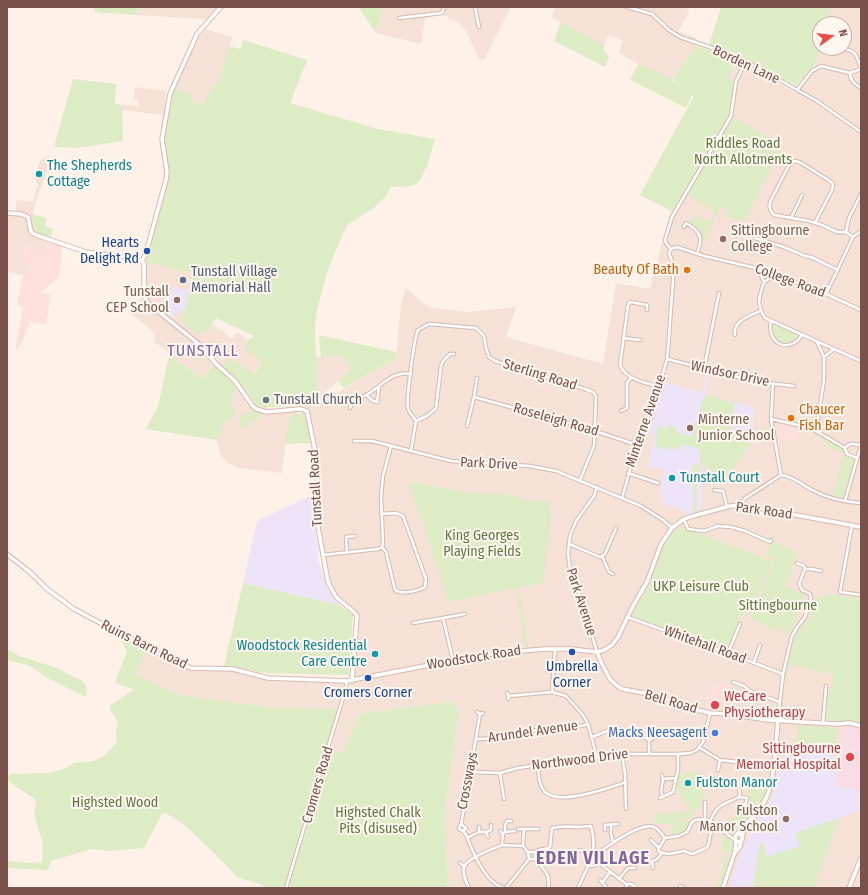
<!DOCTYPE html>
<style>
body{margin:0}
#map{position:relative;width:868px;height:895px;overflow:hidden;background:#fdf1e8;font-family:"Fira Sans Condensed",sans-serif}
canvas{display:block}
.frame{position:absolute;inset:0;border:8px solid #79524b;pointer-events:none}
.north{position:absolute;left:812px;top:16px;width:40px;height:40px;box-sizing:border-box;background:#fff6ef;border:1px solid #c9b4ad;border-radius:50%;rotate:75deg;font-size:11px;font-weight:700;line-height:16px;text-align:center;color:#79524b}
.north::after{content:'';display:block;margin:auto;width:14px;height:18px;background:#ea4e4a;clip-path:polygon(50% 0,100% 100%,50% 72%,0 100%)}
</style>
<div id="map">
<canvas width="868" height="895"></canvas>
<div class="frame"></div>
<div class="north">N</div>
</div>
<script>
const c = document.querySelector('canvas').getContext('2d');
c.lineJoin = 'round';
function paint(path, color) { c.fillStyle = color; c.fill(path, 'evenodd'); }
function trace(path, color, width, dash) { c.strokeStyle = color; c.lineWidth = width; c.lineCap = dash ? 'butt' : 'round'; c.setLineDash(dash || []); c.stroke(path); }
function write(font, color, halo, rows, align = 'center') {
  c.font = font + ' "Fira Sans Condensed",sans-serif'; c.lineWidth = 4; c.setLineDash([]); c.textBaseline = 'middle'; c.strokeStyle = halo; c.fillStyle = color; for (const [text, x, y, turn = 0] of rows) {
    c.save(); c.translate(x, y); c.rotate((+turn || 0) * Math.PI / 180); c.textAlign = isNaN(turn) ? turn : align; if (halo) c.strokeText(text, 0, 0); c.fillText(text, 0, 0); c.restore();
  }
}
paint(new Path2D(`
 M139,7H217L207,19L137,15Z
 M382,7H511L484,60L479,58L467,33L460,24L442,14L431,16L425,19L421,44L376,33Z
 M556,7H687L689,13L678,31L696,38L693,50L672,80L661,73L638,64L619,53L623,41L608,35L604,45L551,17Z
 M832,7H857L861,8V888H447L448,875L444,818L459,711L453,701L359,714L343,753L330,750L349,685L354,671L357,614L337,596L332,587L319,525V470L310,425V417L307,406L314,400L317,392L316,357L343,356L351,370L322,395L319,404L396,358L401,304L406,288L424,304L432,308L469,312L516,307L506,337L603,364L616,283L650,289L669,217L730,117L734,81L727,79L737,60L794,92L805,75L815,65L821,48H844V24H828V14Z
 M206,29L232,37L217,85L211,92L209,91L204,105L191,101L174,88L199,37Z
 M135,87L166,91L164,115L121,110L122,105L138,106V100L134,99Z
 M49,155L47,170L35,204L28,234L49,240L47,249L43,248L41,259L32,255L31,244L25,243L29,262L28,276L7,272V214H15L16,200L33,202L38,184L34,178L41,159Z
 M146,262L194,274L184,312L203,331L206,332L211,325L212,326L214,324L219,330L221,329L231,339L237,332L248,340L243,346L245,348L244,349L262,362L242,393L256,411L270,412L294,411L288,425L282,473L239,468L228,463L220,454L217,440L224,423L236,413L230,402L236,386L212,364L203,379L195,373L169,355L164,348L154,342L155,333L137,318L127,312L140,300L145,291Z
 M146,649L187,668L195,671L233,670L273,680L343,683L344,685L337,709L276,708L181,695L134,675Z`), '#f5e1d6');
paint(new Path2D(`
 M49,240L62,245L61,262L58,278L41,292L51,295L46,322L45,324L30,322L20,346L15,351L23,308L17,304L23,275L28,276L29,262L22,259L25,243L31,244L34,251L33,255L41,258L43,248L47,249Z
 M779,421L799,426L795,442L777,438L775,427H777Z
 M713,684L718,686V684L723,685L741,691L734,711L705,707Z
 M715,719L725,722L721,739L711,738Z`), '#fddfdc');
paint(new Path2D(`
 M173,287L189,290L184,311H180L174,317L171,316L169,319L162,313Z
 M707,372L710,373L705,394L755,408L750,444L743,456L725,479L703,464V484L701,501V510L685,516L686,513L683,510L664,504L659,492L664,470L647,466L655,434L647,433L651,426L649,424L659,391H662L665,382L702,393Z
 M314,494L313,523L318,545V559L328,590L339,605L243,583L257,521Z
 M785,748L839,757L835,785L861,791V810L839,818L814,888H730V882L738,859L748,840V833L771,800L774,790L779,758L784,759Z`), '#eee4fa');
paint(new Path2D(`
 M844,726L861,730V790L836,785Z`), '#fbdbe5');
paint(new Path2D(`
 M96,7H139L137,15L94,12Z
 M358,7H382L376,33Z
 M721,7H832L828,14V24H820V48H821L815,65L808,71L797,85H795L753,62L735,53L709,45Z
 M561,22L604,45V50L609,57L605,67L554,41Z
 M243,40L307,60L290,103L378,129L435,139C432,149 425,179 416,184C408,188 399,186 391,187L385,197L374,208L347,225L328,269L316,314L315,330L317,392L314,400L307,406L267,407V409L258,408L243,388L223,367L229,359L234,361L235,365L239,363L247,370L255,374L262,362L244,349L245,348L243,347L248,340L254,336L216,318L206,333L203,331L199,335L182,323L183,321L181,319L186,305L194,274L146,262V259L152,232L168,173L164,149V136L171,96L174,88L191,93V101L204,105L209,91L211,92L214,84L217,85L229,46L240,49Z
 M694,45L737,60L728,79L734,81L733,102L730,117L672,213L668,209L640,195L694,96L693,94L686,108L630,80L638,64L661,73L680,85L673,79L693,50Z
 M73,79L116,84L115,104L122,105L123,141L76,148L54,147Z
 M733,117L783,146L744,221L724,216L727,210L720,207L715,217L712,212L713,211L687,194Z
 M32,214L47,218L45,226L51,228L53,230L50,238C35,234 29,230 32,214Z
 M695,216L700,217L703,221L709,220L713,216L714,218L705,244L702,238L690,223V219Z
 M772,323L800,335C794,345 777,345 773,333C772,330 773,326 772,323Z
 M319,335L396,352V358L344,388L338,381L351,370L343,356L321,357Z
 M169,355L203,379L213,364L237,386L230,402L236,413L224,423L217,440L145,429L156,411L159,402Z
 M705,394L734,403L731,430L750,444L743,456L725,479L703,464C696,473 696,501 698,513L692,515L694,498L693,483L688,476L693,475L692,465L697,464L700,466V450L682,444L679,450L674,448V449L669,447L668,450L658,447L655,445L657,438L656,434L658,426L667,429L669,425L677,427L676,429L678,433L692,436L696,422Z
 M251,410L261,414L259,420H249V424H247L246,428L239,427C237,417 244,414 251,410Z
 M294,411L299,414L306,413L311,443L285,444L288,425Z
 M814,433L843,448L847,455L854,459L855,461L842,498L833,496L844,454L843,453L832,449L824,442L825,441L814,434Z
 M411,482L470,493L515,495L528,501H549L551,520L543,583L519,588L528,647H525L516,588L448,602L429,542L410,488Z
 M680,526L772,561L750,616L744,613L742,614L727,649L632,617V613C638,603 645,594 650,584C659,563 661,540 680,526Z
 M772,539L783,546L797,552L786,587L798,592H805L792,627L795,629L790,632L778,627L777,629L790,635L792,638L751,619L774,561L773,559L765,557Z
 M243,583L339,605L353,615L349,675L267,673L224,666Z
 M833,595L861,598V723L854,722L825,720L829,692L831,689L833,674L790,665L785,684L783,681L797,631L807,618L813,597L804,633L815,598L823,596Z
 M114,635H119L146,649L135,675L181,695L276,708L337,709L328,744L284,888H265L262,885L237,877L223,862L187,827L166,813L162,814L144,848L109,851L92,849L51,861L49,867L46,870L7,868V861L29,863L42,862L43,844L34,814L36,800L7,780V776L11,774L50,773L66,768L74,763L93,761L104,756L117,742L116,729L118,725L115,716L110,710L111,705L133,690L132,689L115,683L116,679L127,652L121,639Z
 M7,649L19,656L57,668L84,682L87,688L86,697L51,680L28,665L7,660Z
 M453,701L459,711L444,818L448,875L447,888H288L330,750L343,753L359,714Z
 M798,724L802,725L837,728L834,750L804,746L801,747L800,745L792,740L797,739C799,733 797,729 798,724Z
 M699,771L705,795L701,798L702,809L691,810H693L694,814H692V818H684L672,825L665,824H655L657,821L656,820L655,823L654,814L690,811C685,799 671,785 681,774Z
 M749,786L765,790C766,801 745,822 737,829H725L726,821C749,811 749,811 749,786Z
 M839,818L814,888H753L760,843L763,842L767,857L786,850L787,851L800,846L795,833Z
 M684,820L691,821C684,830 688,832 674,837L671,830V826Z
 M722,834C730,839 734,842 731,852L723,855L721,836Z
 M730,854L725,874L719,888H717L724,857Z`), '#ddecc5');
const street = new Path2D(`
 M475,7L479,27
 M627,7L652,14L669,30L680,37L727,53L746,61L817,101L861,132
 M399,18L442,13L444,7
 M839,48C857,51 855,52 861,68
 M850,73C850,81 855,84 861,88
 M797,90L812,71L821,66L850,73L861,69
 M791,218L802,195
 M815,223L832,190L833,184L830,181L801,163C796,160 792,161 789,165L770,202C769,207 770,211 774,215L809,221L822,225L837,232H846L853,237
 M684,227L686,223C702,232 703,238 697,254
 M846,232L849,218L861,194
 M755,238L784,247L805,256L811,257L838,270
 M671,249L666,243L665,240L672,217L731,116L736,81L746,61
 M671,249L677,247L704,256L760,269L826,294L861,310
 M760,269L761,275L764,282L776,275
 M764,282C759,297 756,304 765,318L834,349L824,357V380L816,431
 M826,294L853,237L861,231
 M647,310V305L630,302L628,305L620,365C626,380 646,383 660,387
 M771,321C767,335 778,351 794,343C798,342 800,338 802,334
 M735,335C732,321 750,316 760,311
 M623,338L640,340
 M817,342L824,357
 M834,349L861,361
 M667,359L757,382L794,386
 M704,369L719,293
 M477,378L474,397L595,430L598,432L637,445
 M773,384L771,419L781,475
 M366,395L373,401L377,402L379,387
 M350,408L354,399C358,398 362,397 366,395C381,387 392,370 411,374
 M621,411L627,408V383L631,378
 M771,419L802,426L816,431L845,448
 M416,421C414,417 409,413 408,408C406,400 414,339 418,330L429,324L476,328L484,336L486,348L489,357L495,361L585,389L593,392L596,396L594,446L580,480
 M467,426L474,397
 M354,441H372L451,461L530,466L556,471L641,506L663,520L672,528
 M411,451L416,421L427,416L436,408L441,366L443,361L450,354H454
 M857,458L847,454L845,448C850,442 853,444 861,445
 M628,473L658,483
 M597,487L594,496L576,521L570,536L568,553L570,569L582,601L597,652
 M714,490L723,491L727,507
 M622,498L637,445L651,418L667,359L668,350L674,266L669,253L671,249
 M845,501L861,445
 M742,505L744,499L781,475C793,476 802,485 812,490C827,498 844,502 861,503
 M381,514L396,513L403,516L426,579L425,587C418,591 402,595 395,590L386,552L382,547
 M684,519L688,529L704,531L718,526L731,527L745,531L770,542L771,540
 M852,525L840,592L861,595
 M569,544L600,557L605,554L616,528
 M347,552L346,537L355,536
 M323,555L378,549L382,547L383,543L381,497L383,476L391,446
 M602,556L609,572L613,574
 M797,563L804,566L805,569
 M627,617L728,653L783,674
 M413,623L443,618
 M728,653L740,624
 M453,660L443,618L465,614
 M754,662L760,645
 M733,682L744,686L750,691L780,702
 M552,692L555,649
 M507,693L509,696L508,699
 M509,696L552,692L566,696L583,715L588,724L597,758
 M758,698L759,694
 M477,712L480,714L483,713
 M778,720L783,674L792,636L798,626L805,617L811,598L810,594L802,590L799,584L805,569H812L821,571
 M823,723L826,686
 M592,737L610,730L621,729
 M645,738L649,740L652,739
 M476,739C495,740 511,733 529,731C551,728 567,731 588,724
 M700,748L720,760L737,762
 M622,754L625,774L626,809
 M649,754V740
 M538,765C539,774 538,785 545,792C559,806 609,788 626,782
 M718,770L720,760
 M471,772L500,773L518,768L538,765L579,764L610,754H678L691,753L697,750L703,742L710,713
 M500,773L504,799
 M662,775L663,779
 M662,794L661,792L663,779L676,778
 M660,798L673,792L678,770V754
 M737,812H741C745,807 746,804 747,798L739,797
 M705,819V802
 M710,821C719,802 722,806 739,797L740,792L739,789
 M461,825L480,714
 M611,825V833L613,842
 M479,827V832
 M518,829H524
 M605,830V825L618,824
 M463,831L466,828L462,825H460L459,829C461,830 463,831 464,832C467,835 469,843 471,847C477,861 488,884 504,888
 M500,831L503,834
 M486,832L488,837
 M505,832V825L507,821H511
 M467,838L479,832H486L491,830V825
 M665,838L658,850L660,852L669,854L684,851L692,854L706,848L708,846L711,832L717,827
 M651,840L658,847
 M502,845L503,834L505,832L515,831
 M502,845L523,846
 M579,850L583,851L587,855
 M528,852H535V859
 M535,852C540,848 546,850 550,847L552,828C561,826 569,826 578,827C582,827 587,826 591,826C593,833 594,844 593,852
 M585 859a7 7 0 1 1 14 0a7 7 0 1 1-14 0Z
 M597,854C608,846 640,822 654,827C658,828 662,835 665,838L679,836L687,832L692,822L695,820L705,819L714,823L720,829L735,840
 M529,859L528,852L523,846L524,829H538
 M529,859H535C542,868 552,875 548,888
 M598,862L626,884L627,888
 M460,863L464,866
 M653,868L652,862L653,861L657,859L662,853
 M619,879L628,868H635
 M600,880L606,887
 M602,883L610,872
 M626,884H632L636,888
 M680,886L684,888
 M286,888L345,691L347,681
 M469,888C466,882 462,874 464,867C467,858 493,849 502,845
 M506,888L529,859
 M578,888L589,864`);
const secondary = new Path2D(`
 M7,213L21,214L28,217L31,232L36,235L86,252L133,258L142,261
 M142,261L144,264V295L148,303L200,345L216,364L235,381L252,405L256,409L267,412L300,409L307,411L317,460L318,527L328,582L336,597L354,612L357,616L352,681
 M142,261L146,253L166,180L167,172L162,139L170,94L197,34L221,7
 M7,554L31,573L47,589L74,609L153,651L191,668L233,669L268,678L347,681L471,657L507,652L546,649H571L597,652L604,650L612,645L618,637L633,606L647,582L661,544L672,528L684,519L693,516L730,506L742,505L861,527
 M597,652L602,664L610,679L616,685L622,689L654,695L690,708L710,713L727,714L768,720L836,724L850,723L861,726
 M737,834C747,824 762,809 767,796C775,778 776,740 778,720
 M742,836L740,834L736,835L735,838L736,841L739,842L742,840V836L745,828
 M735,852L740,847L741,841
 M723,888L735,852L736,841
 M849,888L861,858`);
trace(street, '#d3b9b0', 4.5);
trace(secondary, '#d8b9af', 5.5);
trace(street, '#fff', 2.5);
trace(secondary, '#fff', 3.5);
for (const [x, y, r, color] of [
 [39,174,4,"#0f9aa8"],
 [723,239,4,"#8d6e63"],
 [147,251,4,"#1a4fb4"],
 [687,270,4,"#e8710a"],
 [183,280,4,"#5c6f8a"],
 [177,300,4,"#8d6e63"],
 [266,400,4,"#6b7280"],
 [791,418,4,"#e8710a"],
 [690,428,4,"#8d6e63"],
 [672,478,4,"#0f9aa8"],
 [572,652,4,"#1a4fb4"],
 [375,654,4,"#0f9aa8"],
 [368,678,4,"#1a4fb4"],
 [715,705,5,"#e0444e"],
 [715,733,4,"#3f7fe0"],
 [850,757,5,"#e0444e"],
 [688,783,4,"#0f9aa8"],
 [786,819,4,"#8d6e63"]
]) { const dot = new Path2D(); dot.arc(x, y, r, 0, 2 * Math.PI); c.fillStyle = color; c.fill(dot); trace(dot, '#fff6ef', 1.5); }
write('14px', '#79524b', '#fff6ef', [
 ["Borden Lane",746,65,25],
 ["College Road",790,281,20],
 ["Windsor Drive",730,374,12],
 ["Sterling Road",540,375,17],
 ["Roseleigh Road",556,420,16],
 ["Minterne Avenue",646,421,-71],
 ["Park Drive",489,464,3],
 ["Tunstall Road",316,488,-93],
 ["Park Road",764,511,8],
 ["Park Avenue",581,602,72],
 ["Ruins Barn Road",144,645,26],
 ["Whitehall Road",705,645,20],
 ["Woodstock Road",474,658,-9],
 ["Bell Road",671,702,16],
 ["Arundel Avenue",533,732,-8],
 ["Northwood Drive",580,760,-7],
 ["Crossways",468,781,-79],
 ["Cromers Road",318,785,-74]
]);
write('14px', '#5c793f', '#fff6ef', [
 ["Riddles Road",743,144],
 ["North Allotments",743,160],
 ["King Georges",482,536],
 ["Playing Fields",482,552],
 ["UKP Leisure Club",701,587],
 ["Sittingbourne",778,606],
 ["Highsted Wood",115,803],
 ["Highsted Chalk",378,813],
 ["Pits (disused)",378,829]
]);
write('14px', '#0d838f', '#fff6ef', [
 ["The Shepherds",47,166],
 ["Cottage",47,182],
 ["Tunstall Court",680,478],
 ["Woodstock Residential",367,646,"right"],
 ["Care Centre",367,662,"right"],
 ["Fulston Manor",696,783]
], 'left');
write('14px', '#785e54', '#fff6ef', [
 ["Sittingbourne",731,231],
 ["College",731,247],
 ["Tunstall",169,292,"right"],
 ["CEP School",169,308,"right"],
 ["Minterne",698,420],
 ["Junior School",698,436],
 ["Fulston",778,811,"right"],
 ["Manor School",778,827,"right"]
], 'left');
write('14px', '#164399', '#fff6ef', [
 ["Hearts",139,243,"right"],
 ["Delight Rd",139,259,"right"],
 ["Umbrella",572,667],
 ["Corner",572,683],
 ["Cromers Corner",368,693]
]);
write('14px', '#c56008', '#fff6ef', [
 ["Beauty Of Bath",679,270],
 ["Chaucer",799,410,"left"],
 ["Fish Bar",799,426,"left"]
], 'right');
write('14px', '#4e5e75', '#fff6ef', [
 ["Tunstall Village",191,272],
 ["Memorial Hall",191,288]
], 'left');
write('14px', '#5b616d', '#fff6ef', [
 ["Tunstall Church",274,400]
], 'left');
write('14px', '#be3a42', '#fff6ef', [
 ["WeCare",724,697],
 ["Physiotherapy",724,713],
 ["Sittingbourne",841,749,"right"],
 ["Memorial Hospital",841,765,"right"]
], 'left');
write('14px', '#366cbe', '#fff6ef', [
 ["Macks Neesagent",707,733]
], 'right');
c.letterSpacing = '1px';
write('16px', '#7f679c', '#fff6ef', [
 ["TUNSTALL",203,352]
]);
c.letterSpacing = '0px';
c.letterSpacing = '1px';
write('bold 18px', '#7f679c', '#fff6ef', [
 ["EDEN VILLAGE",593,859]
]);
c.letterSpacing = '0px';
</script>
